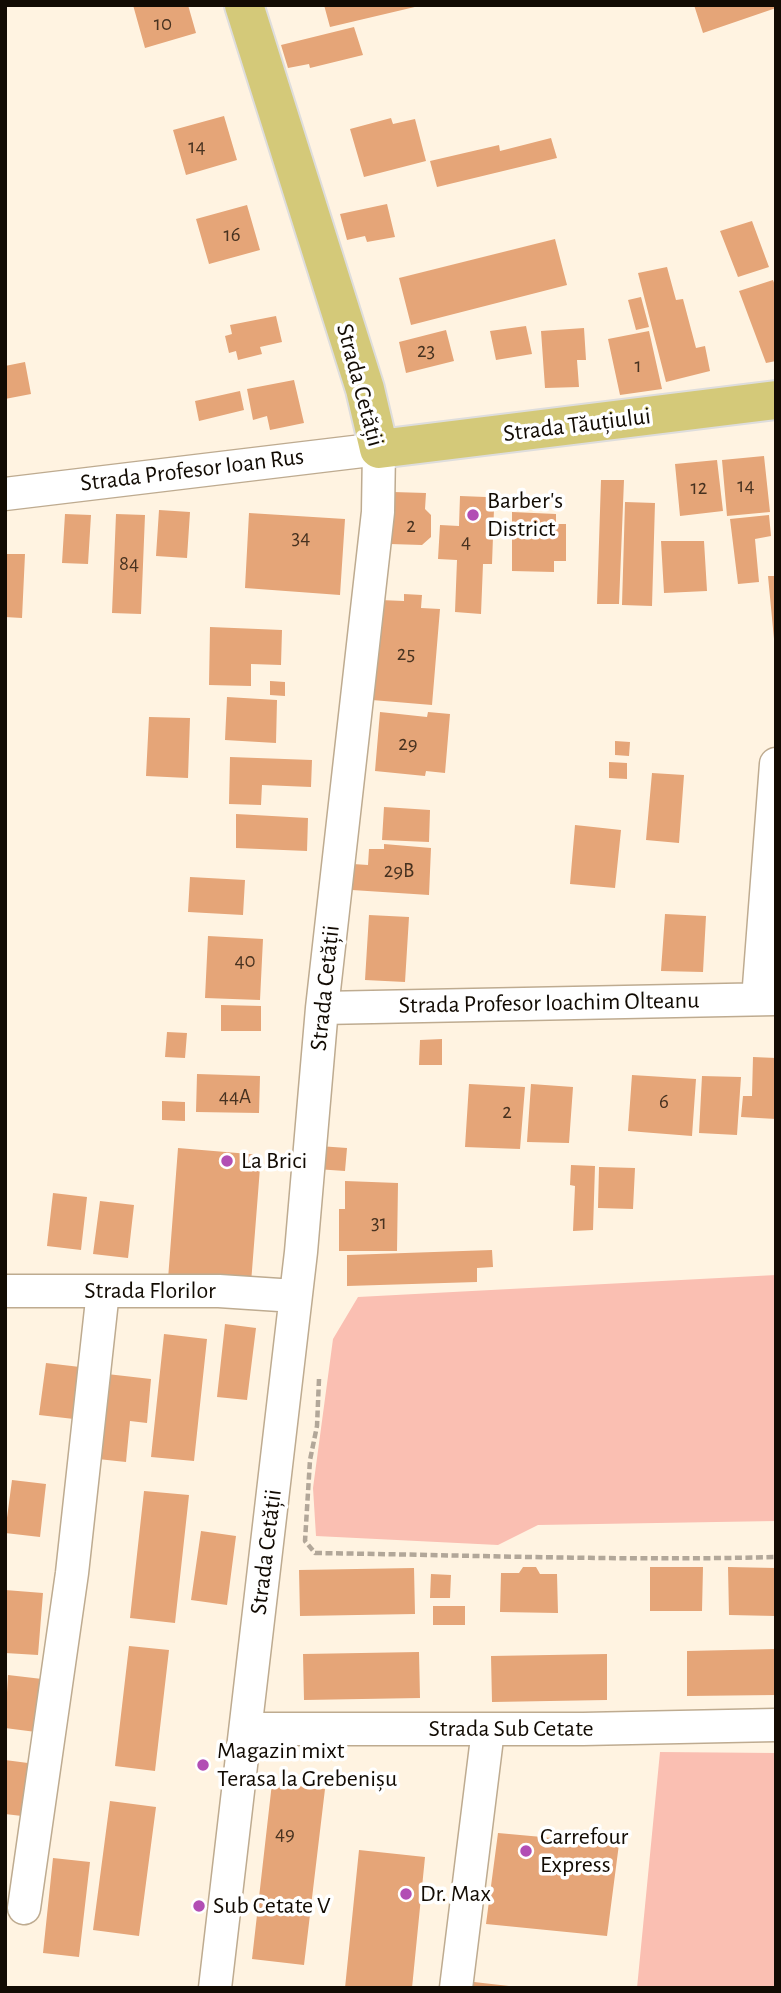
<!DOCTYPE html>
<meta charset="utf-8">
<style>
body{margin:0}
#map{position:relative;width:781px;height:1993px;overflow:hidden;background:#fff3e1;font-family:"Alegreya Sans",sans-serif}
canvas{display:block}
.frame{position:absolute;inset:0;border:7px solid #120b03;pointer-events:none}
</style>
<div id="map">
<canvas width="781" height="1993"></canvas>
<div class="frame"></div>
</div>
<script>
const c = document.querySelector('canvas').getContext('2d');
c.lineJoin = 'round';
function paint(path, color) { c.fillStyle = color; c.fill(path, 'evenodd'); }
function trace(path, color, width, dash) { c.strokeStyle = color; c.lineWidth = width; c.lineCap = dash ? 'butt' : 'round'; c.setLineDash(dash || []); c.stroke(path); }
function write(font, color, halo, rows, align = 'center') {
  c.font = font + ' "Alegreya Sans",sans-serif'; c.lineWidth = 7; c.setLineDash([]); c.textBaseline = 'middle'; c.strokeStyle = halo; c.fillStyle = color; for (const [text, x, y, turn = 0] of rows) {
    c.save(); c.translate(x, y); c.rotate((+turn || 0) * Math.PI / 180); c.textAlign = isNaN(turn) ? turn : align; if (halo) c.strokeText(text, 0, 0); c.fillText(text, 0, 0); c.restore();
  }
}
paint(new Path2D(`
 M776,1275V1521L538,1525L498,1545L316,1536L313,1488L333,1339L358,1297Z
 M660,1752L776,1753V1988H637Z`), '#fabfb2');
paint(new Path2D(`
 M133,5H188L196,33L145,48Z
 M324,5H419V6L330,27Z
 M694,5H776V8L703,33Z
 M354,27L363,55L310,68L309,64L288,68L281,45Z
 M224,116L237,160L186,175L173,130Z
 M391,118L393,124L415,119L426,161L364,177L350,129Z
 M551,138L557,158L437,187L430,161L499,145L500,151Z
 M387,204L395,237L367,242L365,236L347,240L340,214Z
 M247,205L260,250L209,264L196,219Z
 M752,221L769,267L738,277L720,231Z
 M555,239L567,285L411,325L399,278Z
 M667,267L676,300L683,299L696,348L705,346L710,371L666,382L638,273Z
 M773,280L776,288V361L766,363L739,291Z
 M641,297L649,327L636,330L628,300Z
 M276,316L282,342L260,347L262,354L238,360L236,351L229,353L225,336L232,334L230,325Z
 M526,326L532,354L496,360L490,331Z
 M584,328L586,360H577L579,387L545,388L541,331Z
 M446,330L454,361L406,373L399,342Z
 M649,331L662,389L620,395L608,339Z
 M25,362L31,394L5,399V366Z
 M294,380L304,423L270,430L267,416L253,420L247,389Z
 M240,391L244,410L199,421L195,401Z
 M764,456L770,512L727,516L722,460Z
 M717,460L723,511L680,516L675,464Z
 M601,480H624L619,604H597Z
 M393,492L426,493L425,509L431,515V537L422,545L390,544Z
 M460,496L486,497V509H494L492,564H483L481,614L455,612L457,560L438,559L440,525L459,526Z
 M625,502L655,503L652,606L622,605Z
 M159,510L190,512L187,558L156,556Z
 M512,512L556,514V524H566V561H554V572L512,571Z
 M249,513L345,519L340,595L245,588Z
 M65,514L91,515L88,564L62,563Z
 M116,514L145,515L141,614L112,613Z
 M769,515L771,536L755,539L759,582L738,584L730,519Z
 M661,541H704L707,591L664,593Z
 M5,554H25L22,618L5,617Z
 M768,576H776V639H774Z
 M404,594L422,595L421,608L440,609L432,705L372,700L380,600L404,601Z
 M210,627L282,630L281,665L251,664V686L209,685Z
 M270,681L285,682V696L270,695Z
 M227,697L277,700L276,743L225,740Z
 M380,712L427,717L428,712L450,714L445,773L426,771L425,776L375,771Z
 M149,717L190,718L188,778L146,776Z
 M615,741L630,742L629,756L615,755Z
 M230,757L312,760L311,787L262,785L261,805L229,804Z
 M609,762L627,763V779L609,778Z
 M652,773L684,775L679,843L646,840Z
 M384,807L430,810L429,842L382,840Z
 M236,814L308,818L307,851L236,848Z
 M575,825L621,830L615,888L570,884Z
 M384,844L431,848L429,895L352,890L353,864L368,865L369,849H384Z
 M190,877L245,880L243,915L188,912Z
 M665,914L706,916L703,972L661,971Z
 M369,915L409,917L405,982L365,980Z
 M208,936L263,939L260,1000L205,998Z
 M221,1005L261,1006V1031H221Z
 M167,1032L187,1033L185,1058L165,1057Z
 M442,1039V1065H419L420,1040Z
 M753,1057L776,1058V1119L741,1117L743,1096H752Z
 M197,1074L260,1076L259,1113L196,1112Z
 M632,1075L696,1079L692,1136L628,1131Z
 M702,1076L741,1077L737,1135L699,1133Z
 M469,1084L525,1087L520,1149L465,1147Z
 M531,1084L573,1087L569,1143L527,1142Z
 M162,1101L185,1102V1121L162,1120Z
 M319,1146L347,1148L345,1171L316,1169Z
 M178,1148L261,1155L251,1283L168,1279Z
 M571,1165L595,1166L593,1230L573,1231L575,1186L570,1185Z
 M599,1167L635,1168L633,1209L598,1208Z
 M345,1181L398,1183L397,1251H339V1209H345Z
 M53,1193L87,1197L81,1250L47,1246Z
 M100,1201L134,1205L128,1258L93,1254Z
 M492,1250L493,1267L477,1268V1282L347,1286V1255Z
 M225,1324L256,1328L247,1400L217,1397Z
 M164,1334L207,1339L194,1461L151,1457Z
 M46,1363L80,1367L74,1419L39,1415Z
 M107,1374L151,1379L147,1423L130,1421L126,1462L98,1459Z
 M12,1480L46,1484L40,1537L5,1533Z
 M144,1491L189,1495L175,1623L130,1618Z
 M201,1531L236,1536L227,1605L191,1600Z
 M523,1567H536L540,1574H557L558,1613L500,1612L501,1573H519Z
 M650,1567H703L702,1611H650Z
 M728,1567L776,1568V1616L729,1615Z
 M414,1568L415,1614L300,1616L299,1570Z
 M431,1574L451,1575L450,1598H430Z
 M5,1590L43,1593L38,1655L5,1653Z
 M433,1606H465V1625H433Z
 M129,1646L169,1650L155,1771L115,1766Z
 M776,1649V1695L687,1696V1651Z
 M419,1652L420,1698L304,1700L303,1654Z
 M607,1654V1700L492,1702L491,1656Z
 M8,1675L42,1679L36,1732L5,1728Z
 M5,1760L28,1763L22,1816L5,1814Z
 M272,1783L325,1789L304,1965L252,1959Z
 M110,1801L156,1807L139,1936L93,1930Z
 M498,1833L619,1844L607,1936L486,1924Z
 M359,1850L425,1857L412,1988H345Z
 M53,1858L90,1862L79,1957L43,1953Z
 M474,1982L509,1986V1988H473Z`), '#e5a578');
const minor = new Path2D(`
 M5,494L379,449L378,512L322,1008L301,1252L215,1988
 M758,999L776,764
 M322,1008L776,999
 M5,1291H219L295,1296
 M246,1729H583L776,1725
 M24,1908L72,1573L103,1291
 M456,1988L488,1730`);
const major = new Path2D(`
 M244,5L365,389L379,449L776,400`);
trace(minor, '#beab90', 35);
trace(major, '#dedddc', 42);
trace(new Path2D(`
 M319,1379L317,1426L310,1460L305,1541L315,1553C469,1555 622,1561 776,1557`), '#b2a799', 4.5, [7, 3.5]);
trace(minor, '#fff', 32);
trace(major, '#d4c979', 38);
for (const [x, y, r, color] of [
 [473,515,7,"#b24eb4"],
 [227,1161,7,"#b24eb4"],
 [203,1765,7,"#b24eb4"],
 [526,1851,7,"#b24eb4"],
 [406,1894,7,"#b24eb4"],
 [199,1906,7,"#b24eb4"]
]) { const dot = new Path2D(); dot.arc(x, y, r, 0, 2 * Math.PI); c.fillStyle = color; c.fill(dot); trace(dot, '#fff', 2.5); }
write('21px', '#473220', null, [
 ["10",163,24],
 ["14",197,147],
 ["16",232,235],
 ["23",426,351],
 ["1",638,366],
 ["14",746,486],
 ["12",699,488],
 ["2",411,526],
 ["34",301,538],
 ["4",466,542],
 ["84",129,564],
 ["25",406,654],
 ["29",408,744],
 ["29B",399,871],
 ["40",245,961],
 ["44A",235,1097],
 ["6",664,1102],
 ["2",507,1112],
 ["31",379,1223],
 ["49",285,1834]
]);
write('24px', '#120b03', '#fff', [
 ["Strada Cetății",360,385,75],
 ["Strada Tăuțiului",577,425,-7],
 ["Strada Profesor Ioan Rus",192,470,-7],
 ["Strada Cetății",325,988,-84],
 ["Strada Profesor Ioachim Olteanu",549,1003,-1],
 ["Strada Florilor",150,1291],
 ["Strada Cetății",266,1552,-83],
 ["Strada Sub Cetate",511,1729]
]);
write('24px', '#120b03', '#fff', [
 ["Barber's",487,501],
 ["District",487,529],
 ["La Brici",241,1161],
 ["Magazin mixt",217,1751],
 ["Terasa la Grebenișu",217,1779],
 ["Carrefour",540,1837],
 ["Express",540,1865],
 ["Dr. Max",420,1894],
 ["Sub Cetate V",213,1906]
], 'left');
</script>
